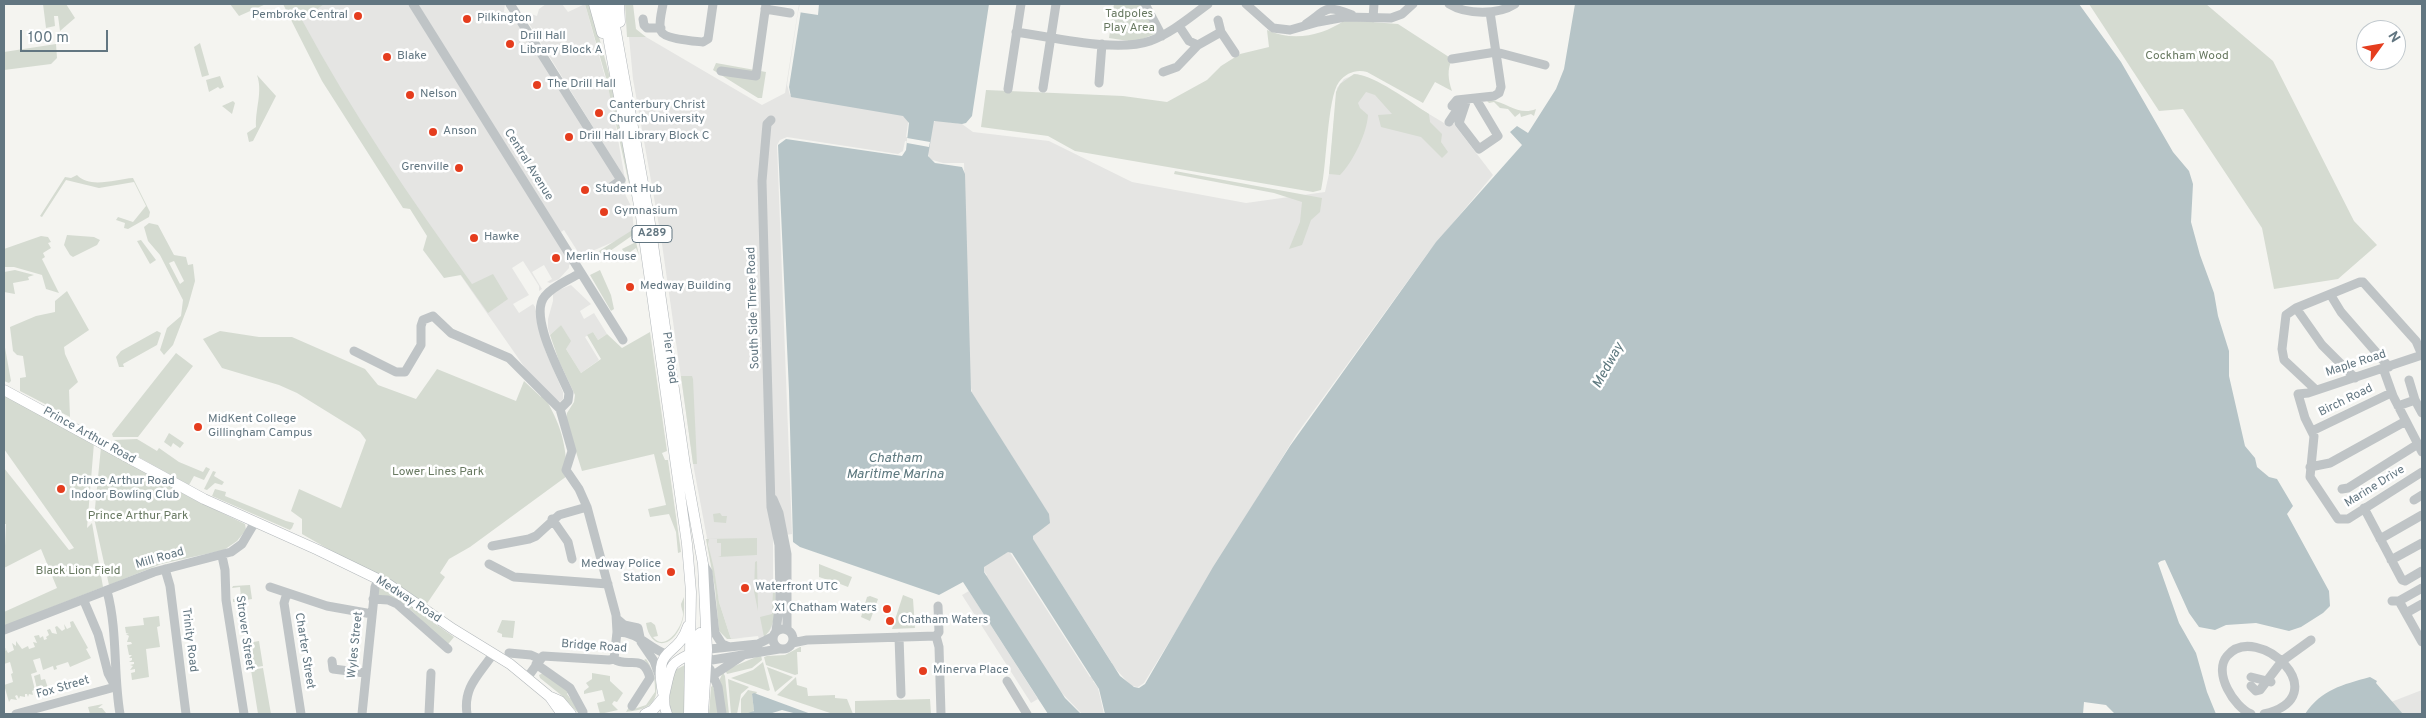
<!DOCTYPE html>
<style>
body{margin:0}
#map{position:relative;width:2426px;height:718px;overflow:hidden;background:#f4f4f0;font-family:Overpass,sans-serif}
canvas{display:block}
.frame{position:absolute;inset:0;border:5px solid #627681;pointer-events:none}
.north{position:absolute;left:2356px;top:20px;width:50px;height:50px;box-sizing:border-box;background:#fff;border:1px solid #c0c8cd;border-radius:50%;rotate:58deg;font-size:14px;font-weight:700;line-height:20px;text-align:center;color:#627681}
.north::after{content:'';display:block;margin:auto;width:18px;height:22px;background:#e53d1e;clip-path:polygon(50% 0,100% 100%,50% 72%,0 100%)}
.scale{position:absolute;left:20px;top:30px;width:88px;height:22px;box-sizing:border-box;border:2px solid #627681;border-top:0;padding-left:6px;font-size:15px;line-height:18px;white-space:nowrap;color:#627681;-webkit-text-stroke:4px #fff;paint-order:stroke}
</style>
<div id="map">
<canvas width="2426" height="718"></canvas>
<div class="frame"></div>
<div class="north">N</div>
<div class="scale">100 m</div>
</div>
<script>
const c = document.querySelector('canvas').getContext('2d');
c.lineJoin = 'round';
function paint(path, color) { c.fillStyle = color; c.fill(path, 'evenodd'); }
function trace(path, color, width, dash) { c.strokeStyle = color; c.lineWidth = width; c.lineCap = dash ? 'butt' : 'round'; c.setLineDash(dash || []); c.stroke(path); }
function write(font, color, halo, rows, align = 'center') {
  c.font = font + ' Overpass,sans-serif'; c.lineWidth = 5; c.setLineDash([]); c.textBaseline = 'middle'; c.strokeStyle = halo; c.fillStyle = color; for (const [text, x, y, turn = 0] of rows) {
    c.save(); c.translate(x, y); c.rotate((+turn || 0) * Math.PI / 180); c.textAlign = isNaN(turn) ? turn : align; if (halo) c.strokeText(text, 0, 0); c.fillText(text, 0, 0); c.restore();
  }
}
paint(new Path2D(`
 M285,4H505L504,12L513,16L592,141L598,135L525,17L531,14L537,16L539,9L546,4H562L568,12L585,4L611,99L627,191L625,194L632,208L634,233L583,255L578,252L564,230L561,232L577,259L569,265V268L559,279L550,283L547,282L552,279L544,265L532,272L542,289L539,291V286L523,261L512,268L529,295L513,304L519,313L533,304L535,307L545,350L563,392V399L560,402L539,388L395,181Z
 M799,4H819L818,15L798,12L787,85L790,95L909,116L906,137L928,140L930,126L936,120L962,124L973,132L1049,141L1132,182L1246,203L1325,192L1329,174L1337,88L1344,79L1356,74L1369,78L1444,123L1454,124L1493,175L1428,253L1296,435L1144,683L1138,687L1131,686L1114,667L1093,681L1098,688L1104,714H1082L1059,690L1040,702L1038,699L1057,687L988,579L969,591L1038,699L1031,703L962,595L969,591L967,588L987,575L981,568L1009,551L1090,677L1112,663L1032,538L1048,513L972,393L970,383L964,163H943L929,159L927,145L905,141L903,151L898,154L787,137L780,140L777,145L792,534L773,537V590L775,598L772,627L769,632L759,639L758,636L731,639L719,602L694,469L661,237L633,79L629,37H646L762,105L785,93Z
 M571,285L591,304L580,311L584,319L594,313L607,334L598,340L593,332L585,337L599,360L581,373L566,349L561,325L550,335L548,328V319L553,301V292Z
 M2422,690V714H2403L2391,702Z`), '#e5e5e3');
paint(new Path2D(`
 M43,4H66L75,18L60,31L58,16H54L55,26L46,28Z
 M230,4H266L239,16Z
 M283,4H324L302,20C352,113 411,199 472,284L493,274L508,299L488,313L461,275L444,278L423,250L427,236L410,209L403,208L322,81Z
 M585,4H590L614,92L632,198L606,78Z
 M625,4H633L636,29L646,37H627Z
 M1114,4H1142L1157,33L1135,42L1109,38Z
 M2089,4H2206L2273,61L2354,221L2377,245L2338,279L2274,289L2262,228L2183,109L2159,111Z
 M1345,20L1398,24L1452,59C1447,70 1448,79 1452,91L1435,82L1423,103L1367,72C1356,69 1346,73 1339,82C1327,98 1327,166 1321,190L1313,192L1075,151L1048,136L981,127L986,90L1123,96L1167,102L1207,80L1221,66L1240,54L1269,47L1267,30C1293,42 1322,36 1345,20Z
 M200,43L209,75L202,77L194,47Z
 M56,44L57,58L51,64L4,70V52Z
 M716,63L766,72L762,98H758L713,70Z
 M1354,74C1375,75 1410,102 1429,114L1430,122L1442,134L1441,142L1448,152L1442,158L1421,137L1381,127L1378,115L1392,114L1375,95L1366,92L1358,103L1360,108L1368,115C1367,133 1353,162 1340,175L1329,174L1336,92L1340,84Z
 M257,75L276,96L253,141L249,142L247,133L256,127C255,109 263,92 257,75Z
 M220,76L224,87L220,89L218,87L209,92L206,80Z
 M1491,100C1508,103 1519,116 1536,109L1534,116L1531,114L1521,117L1520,113L1515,117L1508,109L1500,108L1494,102L1489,103L1487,101Z
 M233,101L235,103L232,114L222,106Z
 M1175,171L1322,198L1320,212L1311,220L1302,245L1289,249L1300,222L1302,202L1274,193L1174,174Z
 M77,175C90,189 116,179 133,178L150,212L149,217L128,229L124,228L125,223L116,220L118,217L133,222L146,206L134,182L99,188L66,180L42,217L40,216L65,177L71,178Z
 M149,223L158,225L174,255L186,257L188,265L193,264L195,281L188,306L173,345L164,355L160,350L167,328L181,316L183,300L160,255L148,241L144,227ZM174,261L184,281L180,284L169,263Z
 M634,229L633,235L610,251L612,255L605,259L599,251Z
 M67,235L94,237L100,240L97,245L73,257L70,255L64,245Z
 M41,236L48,237L51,242L48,243L51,248L43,253L45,257L42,259L59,293L46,289L42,275L14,267H4V249Z
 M141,240L156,260L150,264L137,241Z
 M636,242L639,255L636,248L626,255L622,249Z
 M15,270L34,275L28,277L29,280L13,283L15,294L4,292V272Z
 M600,270L611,295L614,309L611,311L590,275Z
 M67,291L89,330L64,347L65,354L78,382L69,390L70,417L20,391V378L26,377L23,356L17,355L13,351L10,327L36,316L55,312V301Z
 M561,325L571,341L566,349L581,373L601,359L587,335L593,332L598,340L607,334L622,348L650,332L667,451L662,453L665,460H668L681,552L678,553L676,532L669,514L650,517L648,509L666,505L654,454L582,471L566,420L567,413L574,402L575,395L559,361L550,335Z
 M157,331L161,333L157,345L123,364L124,367H119L116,357L121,351Z
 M220,331L259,337H292L365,369L378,385L416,399L437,369L516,401L524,381L541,397L539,388C559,420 566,438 567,476L470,547L449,559L440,573L445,577L426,605L302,534V519L291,511L299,489L341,508L366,440L360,432L297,393L279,385L222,368L203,339Z
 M4,342L11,381L9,383L4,381Z
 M176,353L193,366L138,437H113L112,434Z
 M681,376H692L693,379L697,464H693Z
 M4,395L94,443L87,528L92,523L103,587L4,626V612L57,588L41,549L4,568L6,524H4V468L69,550L74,548L4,449Z
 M169,433L184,443L180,448L173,443L171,447L164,442Z
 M137,439L157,451L159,448L179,462L203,472L206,467L210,469L204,480L194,476L189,485L115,444L113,440Z
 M101,447L195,500L245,524L246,530L237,541L224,550L161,564L109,585L94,518Z
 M213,471L216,472L214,476L224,482L222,485L215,483L207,490L204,489Z
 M215,489L226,492L225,496L286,521L294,523L292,528L290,530L212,496Z
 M720,513L722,516H727L726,523L714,522L713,514Z
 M757,538V555L718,557L721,556V543H717V539H709L708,544L714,569L719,602L731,639L744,638L727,639L719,631L715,588L706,539Z
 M757,561L758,611L754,591L755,562Z
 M819,564L852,577L848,587L835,582L834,587L829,586L831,581L819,577Z
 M250,585L252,599L233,602V599L241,598L240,587L232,588L233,586Z
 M383,587L454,637L445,648C428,627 406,597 377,595L379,588Z
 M774,588C778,602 776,627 764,637L760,617L772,614L773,590L769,589Z
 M903,595L913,599L915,628L892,629Z
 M870,596L878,599L870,621L861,617L867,597Z
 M684,597C684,607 685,616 681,625C672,649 650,650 646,623L651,622L655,625L658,636L653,637C665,653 683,627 683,614C683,611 681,608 681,604Z
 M159,616L160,626L157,627L160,647L146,649L149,677L132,680L131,673L135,672V669L130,670L133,666L130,665L134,664V662H129L132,660V658H129L132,655H129L127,645L132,644L131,642H127L129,636L126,634H129L126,633L125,627L144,625L143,618Z
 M502,620L515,621L513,638L502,637V634L497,632Z
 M73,621L88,648L86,649L91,658L70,667L68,662L56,666L57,669L54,670L53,666L43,670L40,658L33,660L37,672L31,674L36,694L34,690L32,691L33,695L29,694L28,697L27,694H25V697L20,696L19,699L17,695L15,696L17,700L11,699L9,702L4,685L13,682L11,674L13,673L10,662L4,664V649L6,651L4,646L8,653L14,650L12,643L16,646V641L22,649L28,646L29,649L35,647L33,642L37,643L34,636L39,635L40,638L43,636L44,640L47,639L46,637L49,635L47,630L50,629L52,633L57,634L55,627L57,626L62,631L65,629L64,624L67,629L71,627L70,622Z
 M259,641L263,666L251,668L248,643Z
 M817,646L801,647V652H797L798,674L795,675L766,665L764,657L767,656L785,655L800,647Z
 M761,655L762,660L752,668L727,674L725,670Z
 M646,659C654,670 664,697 648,706C642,710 632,711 626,712L629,707L634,709L646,705L655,692C655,680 654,668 644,660Z
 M763,662L770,690L768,691L731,678L753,670Z
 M685,665L684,714H672C667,702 671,682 675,670Z
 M767,667L793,677L775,692Z
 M263,668L271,714H258L251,670Z
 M545,672L569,691L567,694L570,698L573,697L582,714H579L561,695L540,678L539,675Z
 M723,672L725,676L729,714H724L719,681Z
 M592,673L610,676V681L623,693L617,702L614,701L612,704L618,710L600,714L597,703L605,701L602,690L584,694V691L589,687L586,683L592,679Z
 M40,674L41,680L45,679L49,691L47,688L44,690L43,687L42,690L37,689L34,676Z
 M796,677L797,685L807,688L808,696L835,695V698L847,699L853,714H833L777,695Z
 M728,679L749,687L741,694L737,714H731Z
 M713,685L720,714H709L711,687Z
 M748,690L757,692L756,694H752L754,710L751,714H741V699Z
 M930,699L931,714H855V701Z
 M103,704L98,708H102L106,713L90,714L88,707Z`), '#d5dbd1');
paint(new Path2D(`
 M802,4H989L972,116L966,123L962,124L934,121L928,156L935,163L962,167L965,174L971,391L1049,514L1050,523L1033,536V539L1120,676L1134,687L1139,688L1145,684L1213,567L1290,446L1436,242L1522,145L1510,132L1517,126L1528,133L1556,89L1564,69L1575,4H2079L2121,62L2173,152L2189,171L2193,184L2191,222L2200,255L2214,293L2218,316L2229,351V376L2245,446L2255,458L2257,467L2269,477L2277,479L2293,506L2287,514L2329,591L2330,606L2323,613L2301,627L2289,631L2256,623L2226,625L2215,630L2199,627L2189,613L2165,560L2161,561L2158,563L2179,623L2196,653L2207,692L2216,714H2115L2106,705L2084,702L2083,714H1105L1099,689L1012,553L1008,552L984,567V572L1065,698L1081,714H1048L963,582L939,595L800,547L793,542L789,391L778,145L786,139L902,156L906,150L909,123L903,116L791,97L789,87Z
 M2370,677L2377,681L2376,683L2403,714H2305C2322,689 2342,685 2370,677Z
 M754,693L811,714H797L782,710L769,714H745L754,711L752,694Z`), '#b6c4c7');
paint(new Path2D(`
 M800,4H819L818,15L798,12Z
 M907,138L930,142L929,147L907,143Z`), '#f4f4f0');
const major = new Path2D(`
 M594,4L602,33
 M602,4L641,216L687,544L691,592L689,714
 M611,4L649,217L685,465L703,564L707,650L703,714
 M619,4L620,22
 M4,390L204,499L318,550L388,584L453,629L510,664L550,697L562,714
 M663,693C653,643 677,660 688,626
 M551,697L560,701L571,714
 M645,714L653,710L662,699
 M667,714C662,701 664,696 667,683C671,664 672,663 690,654
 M695,714L700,633`);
trace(major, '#b2b7ba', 11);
trace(new Path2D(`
 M413,4L623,340
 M510,4L621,180L610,188
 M663,4C662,11 658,24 661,31C664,39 694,41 703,42L708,39L713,4
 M1145,4L1162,36
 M1246,4L1273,28L1290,30L1318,22L1345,17L1391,18L1402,14L1413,4
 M1449,4C1467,15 1498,15 1515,4
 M765,9L790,13
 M1373,18L1374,4
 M643,19L644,25L647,28H661
 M1306,24C1328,9 1324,4 1352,15
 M1179,26L1189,41L1198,45
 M1016,32C1053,37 1116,53 1150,41C1172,33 1190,17 1208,4
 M1221,32L1235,53
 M1452,59L1496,52L1545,65
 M721,71L756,76L766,4
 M1163,72L1177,67L1198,45L1221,32L1218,20
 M1099,83L1102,44
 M1043,88L1056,4
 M1008,89L1021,4
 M1467,99L1459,123L1479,149L1498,136L1476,99
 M1452,106L1457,100L1494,96L1499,93L1501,87L1490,12
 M771,120L767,124L762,181L771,507L779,545L780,601L776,631
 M1449,122L1461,104
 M2330,294L2341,312L2389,367
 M2296,308L2322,345L2355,378
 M354,351L396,372H405L421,345V326L423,320L433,316L451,333L509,358L560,409L572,451L566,470L579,489L587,507L616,615L617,632L614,659
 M2422,355L2308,393L2298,394L2305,418L2314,436L2310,477L2338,519H2348L2422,472
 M2383,368L2393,396L2422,452
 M2409,380L2415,400
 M2316,390L2284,360L2282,349L2286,315L2296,308L2360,282H2363L2416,341L2422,355
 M2398,406L2415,400L2422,413
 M560,409L568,401L569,393C561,374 528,315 545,296C553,286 569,280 580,273
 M2312,431L2391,393
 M2310,467L2330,463L2406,421
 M2342,489L2348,488L2418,444
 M773,499L779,513L787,554V629
 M2414,500L2422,495
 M2364,508L2402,580L2405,581L2422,571
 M552,519L568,542L572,559
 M2380,539L2422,515
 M492,546L529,539L536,536L559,515L587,507
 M222,556L225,570L226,600L244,714
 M2391,560L2422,543
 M489,564L514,577L608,584
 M703,564L708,572L715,633L722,644L729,647
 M165,569L170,586L186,714
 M270,587L327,606L372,614
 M107,591C118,632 113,673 120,714
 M287,593L284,603L301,714
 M373,599L388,600L397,604L448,649
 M84,601L98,634L108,673L115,686
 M2392,601H2399L2422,588
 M2399,601L2422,642
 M938,606L939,632L936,636L939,647L941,714
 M2406,613L2422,604
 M617,619L624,625L638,628L641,642L654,661L660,678
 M773 639a10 10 0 1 1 20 0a10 10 0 1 1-20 0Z
 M4,630L154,572L231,552L242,544L255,522
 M617,632C639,632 647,647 666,654
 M899,637L901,694
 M792,643L807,640L936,636
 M700,650L758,644L772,637
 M509,653L531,655L540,659
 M703,653L712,660L779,649
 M332,661L333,669L365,673
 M536,664L570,688L583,712
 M710,669L718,687L722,714
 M2251,677L2271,682
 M527,678L543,656L609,660L614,659C628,669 643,652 650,678L632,706
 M1007,681L1027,714
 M703,682L742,656
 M2251,686L2256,691L2260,690L2282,661L2311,640
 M16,714L115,687
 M362,714L375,587L378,579
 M429,714L431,673
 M467,714C463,687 479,675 493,654
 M2251,714C2234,707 2213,673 2227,656C2257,620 2339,696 2264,714`), '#bfc4c6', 9);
trace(major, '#fff', 10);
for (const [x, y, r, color] of [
 [358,16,5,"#e53d1e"],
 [467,19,5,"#e53d1e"],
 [510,44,5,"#e53d1e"],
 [387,57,5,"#e53d1e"],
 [537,85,5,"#e53d1e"],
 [410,95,5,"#e53d1e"],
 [599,113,5,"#e53d1e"],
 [433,132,5,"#e53d1e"],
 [569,137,5,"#e53d1e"],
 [459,168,5,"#e53d1e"],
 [585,190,5,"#e53d1e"],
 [604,212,5,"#e53d1e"],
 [474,238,5,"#e53d1e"],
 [556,258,5,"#e53d1e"],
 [630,287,5,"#e53d1e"],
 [198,427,5,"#e53d1e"],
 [61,489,5,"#e53d1e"],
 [671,572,5,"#e53d1e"],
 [745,588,5,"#e53d1e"],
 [887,609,5,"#e53d1e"],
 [890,621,5,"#e53d1e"],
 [923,671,5,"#e53d1e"]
]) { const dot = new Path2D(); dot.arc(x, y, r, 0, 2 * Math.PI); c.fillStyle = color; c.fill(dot); trace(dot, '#fff', 2); }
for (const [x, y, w] of [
 [652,234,40]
]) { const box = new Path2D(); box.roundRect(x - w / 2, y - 8.5, w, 17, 4); c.fillStyle = '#fff'; c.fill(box); trace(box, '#627681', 1); }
write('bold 11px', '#627681', null, [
 ["A289",652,234]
]);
write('12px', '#687961', '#fff', [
 ["Tadpoles",1129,15],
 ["Play Area",1129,29],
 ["Cockham Wood",2187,57],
 ["Lower Lines Park",438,473],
 ["Prince Arthur Park",138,517],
 ["Black Lion Field",78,572]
]);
write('12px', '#627681', '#fff', [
 ["Pembroke Central",348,16,"right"],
 ["Pilkington",477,19],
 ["Drill Hall",520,37],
 ["Library Block A",520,51],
 ["Blake",397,57],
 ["The Drill Hall",547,85],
 ["Nelson",420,95],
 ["Canterbury Christ",609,106],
 ["Church University",609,120],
 ["Anson",443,132],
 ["Drill Hall Library Block C",579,137],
 ["Grenville",449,168,"right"],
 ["Student Hub",595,190],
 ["Gymnasium",614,212],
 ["Hawke",484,238],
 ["Merlin House",566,258],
 ["Medway Building",640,287],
 ["MidKent College",208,420],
 ["Gillingham Campus",208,434],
 ["Prince Arthur Road",71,482],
 ["Indoor Bowling Club",71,496],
 ["Medway Police",661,565,"right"],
 ["Station",661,579,"right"],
 ["Waterfront UTC",755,588],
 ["X1 Chatham Waters",877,609,"right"],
 ["Chatham Waters",900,621],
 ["Minerva Place",933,671]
], 'left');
write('12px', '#627681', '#fff', [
 ["Central Avenue",528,165,58],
 ["South Side Three Road",754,308,-92],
 ["Pier Road",669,358,82],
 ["Maple Road",2356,364,-18],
 ["Birch Road",2346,401,-26],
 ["Prince Arthur Road",89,436,29],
 ["Marine Drive",2375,487,-32],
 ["Mill Road",160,559,-16],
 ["Medway Road",408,600,33],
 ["Strover Street",244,633,82],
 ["Trinity Road",189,640,83],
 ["Wyles Street",356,645,-84],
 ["Bridge Road",594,647,4],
 ["Charter Street",304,651,81],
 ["Fox Street",63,688,-16]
]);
write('italic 14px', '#5e797f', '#fff', [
 ["Medway",1609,366,-61],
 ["Chatham",895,459],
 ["Maritime Marina",895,475]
]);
</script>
